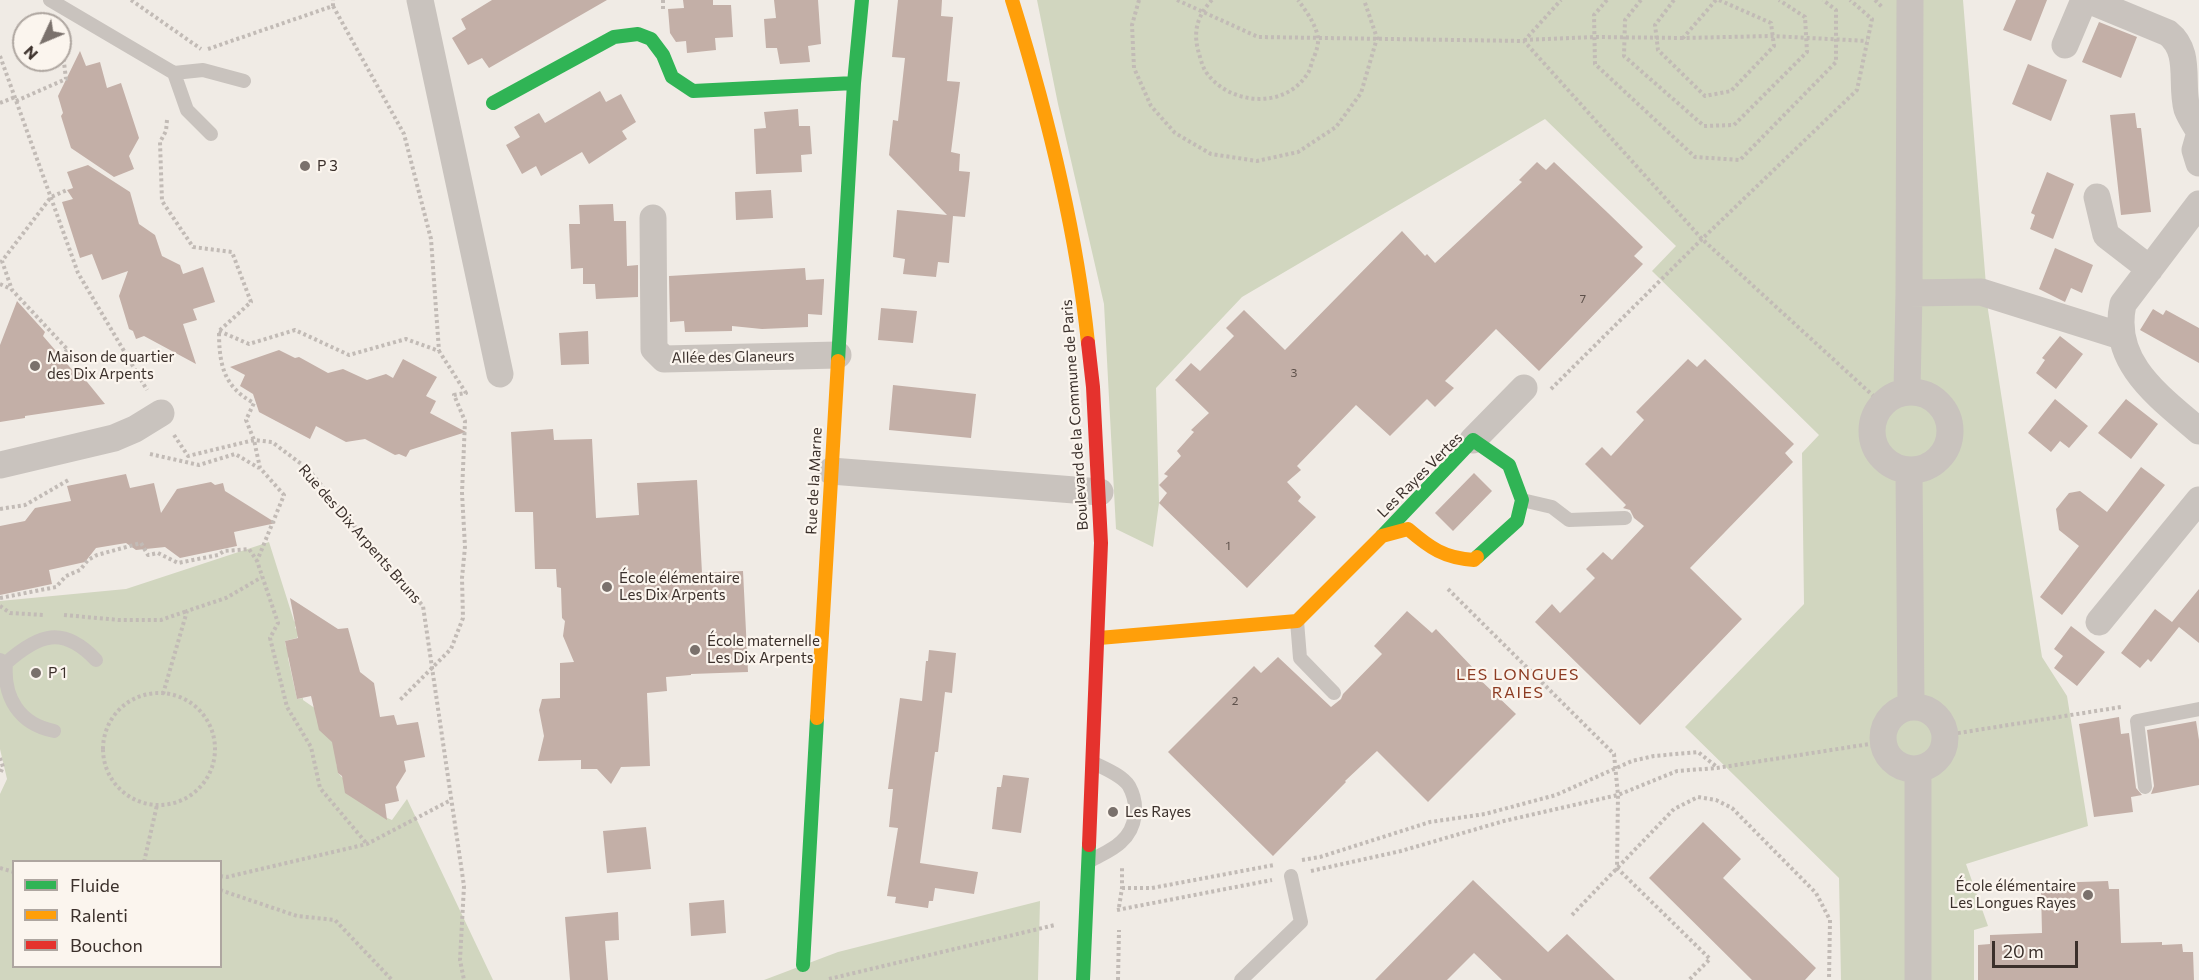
<!DOCTYPE html>
<meta charset="utf-8">
<style>
body{margin:0}
#map{position:relative;width:2199px;height:980px;overflow:hidden;background:#f0ebe5;font-family:Commissioner,sans-serif}
canvas{display:block}
.legend{position:absolute;left:12px;top:860px;width:210px;height:108px;box-sizing:border-box;background:#fbf5ee;border:2px solid #aea6a0;margin:0;padding:8px 10px;list-style:none;font-size:18px;color:#3b302b}
.legend li{display:flex;align-items:center;gap:12px;height:30px}
.legend b{width:30px;border:2px solid #aea6a0}
.north{position:absolute;left:12px;top:12px;width:60px;height:60px;box-sizing:border-box;background:#fbf5ee;border:2px solid #aea6a0;border-radius:50%;rotate:226deg;font-size:16px;font-weight:700;line-height:24px;text-align:center;color:#3b302b}
.north::after{content:'';display:block;margin:auto;width:21px;height:27px;background:#7a716c;clip-path:polygon(50% 0,100% 100%,50% 72%,0 100%)}
.scale{position:absolute;left:1992px;top:941px;width:86px;height:27px;box-sizing:border-box;border:3px solid #3b302b;border-top:0;padding-left:8px;font-size:18px;line-height:21px;white-space:nowrap;color:#3b302b;-webkit-text-stroke:4px #fbf5ee;paint-order:stroke}
</style>
<div id="map">
<canvas width="2199" height="980"></canvas>
<ul class="legend">
<li><b style="height:8px;background:#30b455"></b>Fluide</li>
<li><b style="height:8px;background:#ff9f0a"></b>Ralenti</li>
<li><b style="height:8px;background:#e5322d"></b>Bouchon</li>
</ul>
<div class="north">N</div>
<div class="scale">20 m</div>
</div>
<script>
const c = document.querySelector('canvas').getContext('2d');
c.lineJoin = 'round';
function paint(path, color) { c.fillStyle = color; c.fill(path, 'evenodd'); }
function trace(path, color, width, dash) { c.strokeStyle = color; c.lineWidth = width; c.lineCap = dash ? 'butt' : 'round'; c.setLineDash(dash || []); c.stroke(path); }
function write(font, color, halo, rows, align = 'center') {
  c.font = font + ' Commissioner,sans-serif'; c.lineWidth = 4.5; c.setLineDash([]); c.textBaseline = 'middle'; c.strokeStyle = halo; c.fillStyle = color; for (const [text, x, y, turn = 0] of rows) {
    c.save(); c.translate(x, y); c.rotate((+turn || 0) * Math.PI / 180); c.textAlign = isNaN(turn) ? turn : align; if (halo) c.strokeText(text, 0, 0); c.fillText(text, 0, 0); c.restore();
  }
}
paint(new Path2D(`
 M1037,0H1963L1988,310L2042,657L2067,696L2088,826L1966,864L1988,926L1974,930V980H1841L1839,878L1685,727L1804,604L1802,453L1819,435L1652,271L1676,246L1545,119L1242,297L1156,388L1159,503L1153,547L1116,529L1104,304L1058,104Z
 M269,542L294,621L297,623L295,628L300,631L297,638L285,641L286,647L292,652L288,658L297,699L303,698V700L316,709L317,722L330,720L337,767L340,769L338,773L378,814L392,820L407,799L493,980H0V794L7,779L0,749V601L126,589ZM14,862H220V966H14Z
 M1040,901L1038,980H764L838,952Z`), '#d1d6bf');
paint(new Path2D(`
 M492,0H607L489,68L482,58L468,65L452,38L466,29L461,19Z
 M683,0H713V5H731L733,37L715,38L716,50L687,53L686,41L676,42L670,33L668,9L684,8Z
 M774,0H818L821,44L808,46L810,62L780,64L777,48H766L764,19L776,18Z
 M898,0H942L941,16L953,17L947,81L960,82L951,152L960,154L959,171L970,172L965,217L953,216L949,263L938,262L936,277L903,274L905,259L893,257L897,210L947,215L889,155L893,120L898,121L905,58L892,57Z
 M2016,0H2047L2031,41L2003,30Z
 M2099,22L2137,37L2121,78L2082,62Z
 M80,51L86,66L100,62L107,88L121,83L139,138L129,156L134,169L114,177L71,148L61,116L63,113L58,96Z
 M2028,64L2067,80L2051,121L2012,104Z
 M600,91L606,102L621,94L636,122L622,131L627,139L589,164L582,152L541,176L536,166L522,174L506,145L520,137L514,127L539,113L545,123Z
 M798,109L799,126H810L812,154L801,155L802,172L756,174L754,129L766,128L764,112Z
 M2135,113L2137,128H2141L2151,212L2121,215L2110,115Z
 M1537,162L1546,170L1554,162L1608,213L1643,247L1634,256L1643,264L1539,371L1496,329L1445,381L1454,388L1435,407L1427,399L1390,436L1356,405L1297,466L1301,470L1287,482L1301,497L1298,501L1316,517L1247,588L1159,503L1167,493L1159,485L1168,476L1164,474L1181,456L1177,451L1194,432L1191,430L1209,413L1175,380L1191,363L1200,371L1234,336L1226,328L1244,310L1285,350L1402,231L1425,256L1427,254L1435,263L1522,182L1519,180Z
 M88,165L130,192L139,224L155,235L162,256L180,265L183,274L203,267L215,302L193,309L197,320L183,324L196,364L144,336L136,339L133,331L129,329L119,296L128,271L102,280L92,254L80,258L62,202L73,199L67,190L73,188L67,172Z
 M2047,172L2074,184L2053,239L2030,229L2035,215L2031,213Z
 M771,190L773,218L736,220L735,192Z
 M613,204L614,221H626L627,266L638,265V297L596,299L595,284H583V268L571,269L569,224H580L579,205Z
 M2055,248L2093,265L2082,293L2071,288L2065,302L2039,289Z
 M805,268L806,280L824,279V281L822,315L808,314V327L762,329L732,326V331L685,332L684,321L670,322L669,276Z
 M17,301L45,332L43,336L75,373L79,372L105,404L25,416V418L0,422V345Z
 M881,308L917,311L913,343L878,340Z
 M2153,309L2163,315L2166,310L2199,328V363L2140,330Z
 M588,331L589,364L561,365L559,333Z
 M2060,336L2083,354L2056,389L2036,373L2045,360L2042,358Z
 M279,350L295,358L299,357L328,373L343,369L367,380L386,374L393,378L403,359L437,377L426,396L436,401L430,413L466,432L410,450L406,457L399,454L395,455L365,439L346,442L316,426L310,439L259,412L253,394L240,386L245,375L230,367Z
 M1688,359L1697,367L1705,359L1794,444L1785,453L1793,462L1690,568L1742,619L1640,725L1535,622L1552,604L1560,613L1595,578L1586,569L1603,552L1612,560L1644,526L1634,518L1630,510L1623,508L1626,505L1585,464L1602,447L1611,456L1644,420L1636,412Z
 M893,385L976,394L971,438L889,430Z
 M2055,399L2088,426L2069,448L2060,441L2051,452L2028,433Z
 M2126,399L2158,424L2131,459L2098,433Z
 M553,429L554,440L592,439L596,518L639,515L637,483L697,480L702,573L743,571L748,672L691,674V675L666,677L667,691L647,693L650,766L621,767L611,784L597,769H581V760L538,761L544,736L539,710L542,699L560,698V663L574,662L563,636L565,621L562,618L561,588L557,587L556,569H535L533,512H515L511,432Z
 M2141,467L2165,485L2062,615L2040,597L2079,546L2059,530L2056,509L2069,493L2080,491L2107,512Z
 M1474,473L1492,491L1453,531L1435,513Z
 M126,474L130,488L154,483L161,513L177,489L211,482L215,485L223,483L225,491L276,523L234,532L237,546L180,558L165,547L136,550L126,543L96,548L85,562L49,570L52,584L0,595V526L25,521L35,508L71,501L67,486Z
 M2199,589V643L2179,627L2151,662L2148,659L2140,668L2121,653L2155,609L2172,622Z
 M290,598L338,629L348,628L360,672L374,683L380,717L394,715L397,725L418,722L425,757L404,761L406,771L396,787L399,801L385,804L387,820L345,793L342,776L338,773L332,742L319,730L311,696L297,699L285,641L298,638Z
 M1407,611L1432,633L1436,629L1475,670L1473,673L1516,714L1428,802L1377,751L1345,781L1346,782L1273,856L1168,752L1254,666L1261,673L1278,657L1331,707L1341,699L1343,694L1382,654L1374,646Z
 M2071,626L2105,652L2077,686L2054,668L2063,656L2054,649Z
 M929,650L956,653L952,693L945,692L938,752H935L920,863L978,872L974,894L935,888L933,901H929L928,908L895,903L896,897L887,896L898,828L889,827L893,789H888L900,698L922,701L926,661H928Z
 M2119,717L2121,734L2129,733L2136,788L2142,795L2131,797L2133,812L2094,817L2079,724Z
 M2196,721L2199,740V785L2151,794L2154,786L2147,730Z
 M1003,775L1029,778L1021,833L992,829L997,787H1001Z
 M1703,822L1741,859L1723,878L1816,968L1805,980H1752L1649,878Z
 M646,827L651,869L607,873L603,831Z
 M1473,880L1548,952L1567,934L1615,980H1502L1474,953L1447,980H1375Z
 M2108,881L2109,889H2119L2121,943L2162,942V945L2182,944L2183,952H2193L2194,980H1978V945L1990,944V935L2042,933L2041,891L2052,890L2051,883Z
 M724,900L726,933L691,936L689,903Z
 M618,912L619,940L605,941L608,980H570L565,917Z`), '#c3afa7');
trace(new Path2D(`
 M131,0L201,49
 M663,0V11
 M1139,0L1132,25L1134,68L1151,106L1175,133L1211,154L1257,161L1298,152L1336,127L1361,93L1377,38L1364,0
 M1177,0L1258,37L1524,41L1702,239L1880,402
 M1212,0C1198,15 1193,30 1198,50C1200,57 1202,66 1206,72C1228,104 1282,110 1306,76C1310,72 1311,64 1313,59C1316,53 1319,43 1318,37C1315,23 1306,11 1298,0
 M1607,0L1594,15L1595,64L1695,157L1740,160L1836,62V10L1823,0
 M1641,0L1625,20L1624,56L1704,126L1734,125L1807,52L1805,17L1779,0
 M1674,0L1655,25L1658,50L1705,96L1731,91L1774,46L1771,23L1719,0
 M1716,0L1683,38L1772,36L1867,41
 M1875,0L1883,8
 M333,6L404,134L431,239L439,351
 M1524,40L1595,37L1683,38
 M1524,41L1561,0
 M208,49L333,6V0
 M0,56L78,273L147,390
 M16,101L66,79L61,37L71,39
 M0,103L15,97
 M167,120L166,131L160,142L162,201L193,247L232,252L251,302L219,331C219,363 223,387 254,403L246,420L254,440L260,468L284,495L257,561
 M0,284L11,289
 M219,331L249,344L295,330L349,355L406,339L439,351L466,393L454,395L465,421L462,493L465,547L462,578L463,618L451,649L400,700
 M65,352L68,350L12,290L2,261L51,197L67,190
 M1551,389L1702,239L1857,90L1872,19L1850,0
 M174,435L188,456L254,440L272,442L308,469L374,550L423,606L464,886L460,960L464,980
 M150,454L199,465L235,454L259,468
 M0,509L25,505L70,479
 M1448,589L1614,754L1618,795L1617,868L1710,959L1689,980
 M0,598L56,587L66,576L80,570L88,560L97,555L141,543L148,555L158,553L178,563L218,555L224,551L249,549L257,561L278,623L270,638L287,707L311,747L320,788L367,844
 M0,606L10,613L44,615
 M64,615L119,620H161L187,611
 M103 749a56 56 0 1 1 112 0a56 56 0 1 1-112 0Z
 M163,694L187,611L226,598L262,577
 M1946,735L2121,707
 M0,758L3,767L0,774
 M1302,860L1320,857L1430,822L1485,814L1556,795L1632,761L1654,756L1698,752L1717,767
 M144,862L157,805
 M0,868L14,872
 M1311,871L1401,851L1504,821L1618,795L1677,771L1717,768L1882,742
 M220,876L227,877L367,844L451,800
 M1122,888H1152L1274,865
 M220,890L297,916L335,920L392,980
 M1119,907L1122,888V867
 M1117,910L1272,880
 M1572,915L1674,809L1698,797L1716,800L1732,808L1816,893L1830,920L1829,980
 M829,979L1055,925
 M1118,980L1119,930`), '#c2bbb6', 4, [3, 3]);
trace(new Path2D(`
 M50,0L174,73L187,110L211,134
 M174,73L203,70L244,81
 M1522,500L1552,507L1569,520L1625,518
 M1297,621L1300,658L1334,693
 M0,660L6,663C3,697 19,724 54,731
 M6,663C39,634 63,625 96,660
 M2145,787L2137,721L2199,709
 M1090,861C1100,855 1113,850 1121,842C1137,828 1139,804 1129,786C1122,775 1105,769 1094,763
 M1241,980L1301,922L1291,876`), '#c9c3be', 14);
trace(new Path2D(`
 M420,0L500,374
 M2088,0L2168,33C2192,52 2180,83 2187,109C2190,117 2195,124 2199,131
 M2065,45L2084,0
 M2199,136L2195,150L2199,163
 M2097,197L2106,235L2150,269
 M2199,204L2123,304C2110,363 2160,397 2199,431
 M653,218L654,349L664,359L838,355
 M1909,293L1910,0
 M1907,391L1909,293L1981,292L2121,336
 M1872 431a39 39 0 1 1 78 0a39 39 0 1 1-78 0Z
 M1473,440L1524,388
 M0,465L114,438L135,429L161,413
 M831,471L1100,492
 M1909,471L1911,706
 M2099,622L2199,500
 M1883 738a31 31 0 1 1 62 0a31 31 0 1 1-62 0Z
 M1918,769V980`), '#c9c3be', 27);
trace(new Path2D(`
 M493,103L614,37L638,34L651,39L663,55L672,77L693,91L854,83
 M838,361L854,83L862,0
 M1382,536L1473,440L1509,465L1522,500L1517,521L1477,557
 M803,965L817,718
 M1083,980L1089,845`), '#30b455', 14);
trace(new Path2D(`
 M1012,0C1047,112 1076,227 1088,343
 M1099,638L1297,621L1382,536L1408,529C1430,548 1444,558 1474,560L1477,557
 M817,718L838,361`), '#ff9f0a', 14);
trace(new Path2D(`
 M1088,343L1093,387L1101,543L1089,845`), '#e5322d', 14);
for (const [x, y, r, color] of [
 [305,166,6,"#7a716c"],
 [35,366,6,"#7a716c"],
 [607,587,6,"#7a716c"],
 [695,650,6,"#7a716c"],
 [36,673,6,"#7a716c"],
 [1113,812,6,"#7a716c"],
 [2088,895,6,"#7a716c"]
]) { const dot = new Path2D(); dot.arc(x, y, r, 0, 2 * Math.PI); c.fillStyle = color; c.fill(dot); trace(dot, '#fbf5ee', 2); }
write('12px', '#5d504a', null, [
 ["7",1583,299],
 ["3",1294,373],
 ["1",1228,546],
 ["2",1235,701]
]);
write('15px', '#3b302b', '#fbf5ee', [
 ["P 3",317,166],
 ["Maison de quartier",47,357],
 ["des Dix Arpents",47,374],
 ["École élémentaire",619,578],
 ["Les Dix Arpents",619,595],
 ["École maternelle",707,641],
 ["Les Dix Arpents",707,658],
 ["P 1",48,673],
 ["Les Rayes",1125,812],
 ["École élémentaire",2076,886,"right"],
 ["Les Longues Rayes",2076,903,"right"]
], 'left');
write('15px', '#3b302b', '#fbf5ee', [
 ["Allée des Glaneurs",733,357,-1],
 ["Boulevard de la Commune de Paris",1075,415,-94],
 ["Les Rayes Vertes",1420,475,-45],
 ["Rue de la Marne",814,481,-87],
 ["Rue des Dix Arpents Bruns",360,534,49]
]);
c.letterSpacing = '1.5px';
write('16px', '#8c3b22', '#fbf5ee', [
 ["LES LONGUES",1518,675],
 ["RAIES",1518,693]
]);
c.letterSpacing = '0px';
</script>
